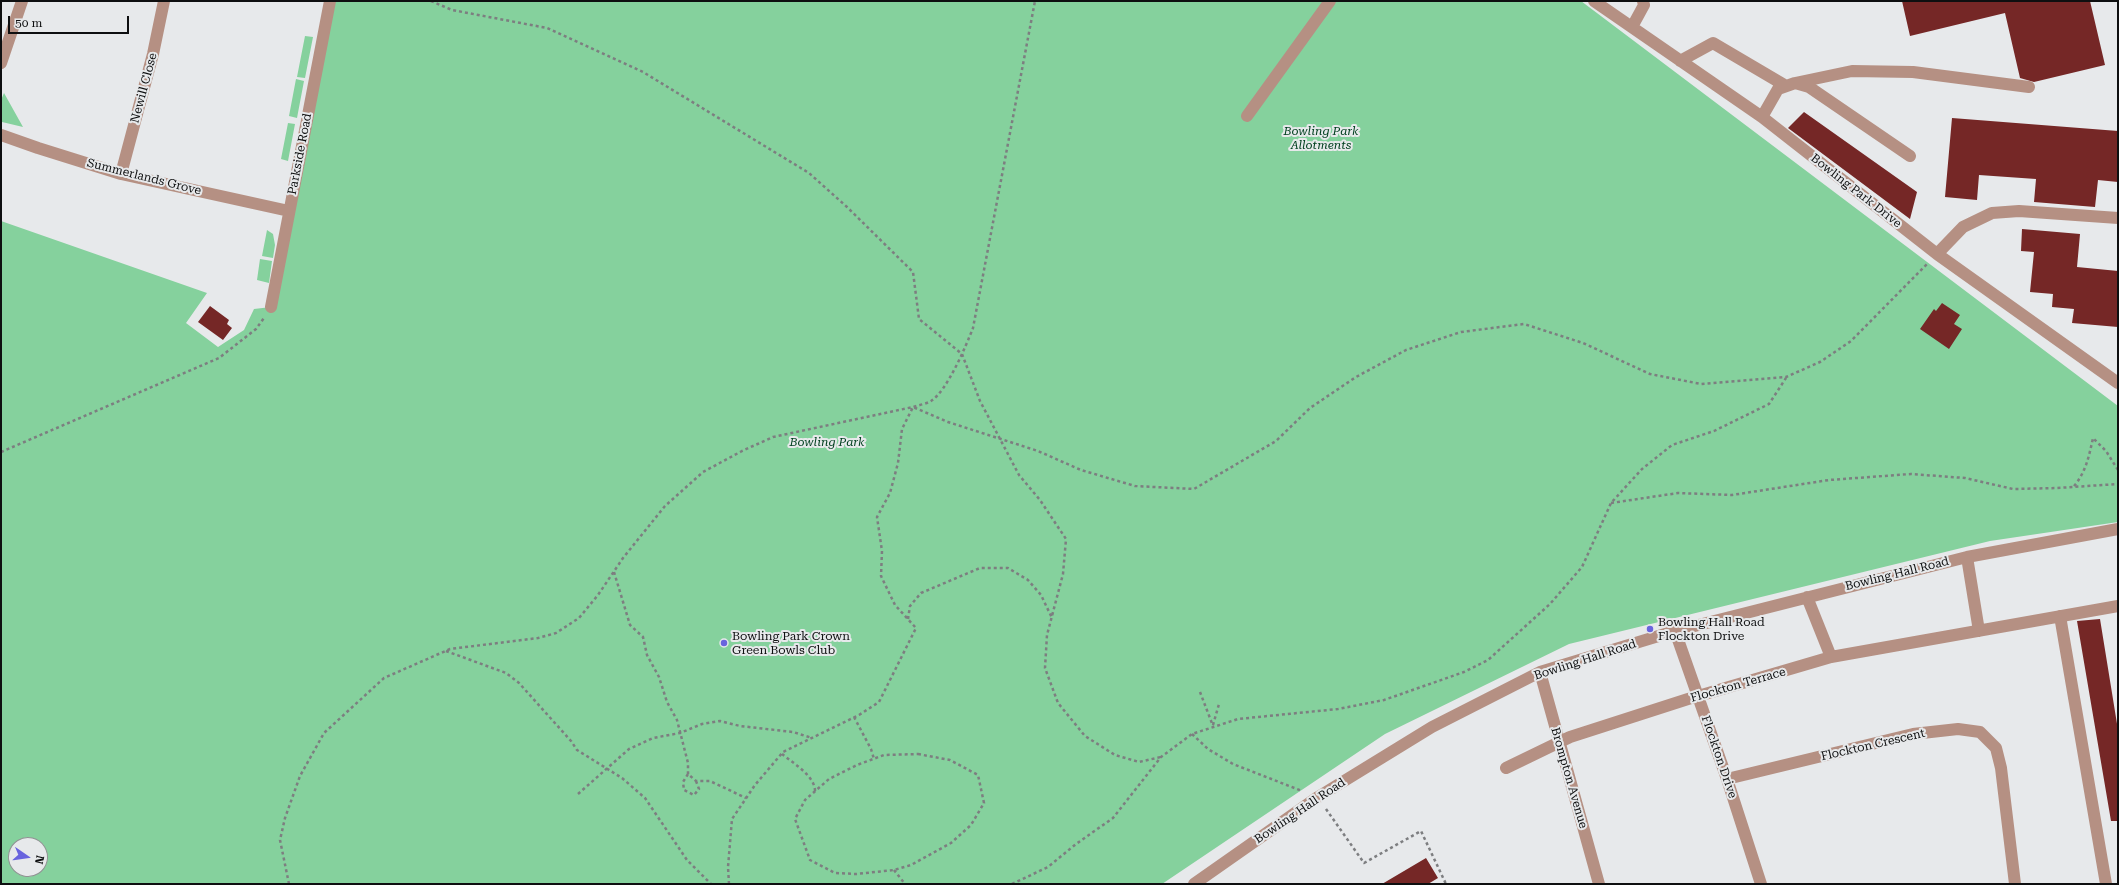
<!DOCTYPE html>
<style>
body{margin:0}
#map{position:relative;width:2119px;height:885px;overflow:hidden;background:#e7e9eb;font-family:"Roboto Serif",serif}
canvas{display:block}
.frame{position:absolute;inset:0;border:2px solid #0e0f10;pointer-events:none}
.north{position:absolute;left:8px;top:837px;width:40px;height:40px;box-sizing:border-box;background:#e7e9eb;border:1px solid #909293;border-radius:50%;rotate:103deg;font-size:11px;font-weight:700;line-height:16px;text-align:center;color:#0e0f10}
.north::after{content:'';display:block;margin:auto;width:14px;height:18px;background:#6964de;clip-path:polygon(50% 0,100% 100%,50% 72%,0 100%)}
.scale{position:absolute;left:8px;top:16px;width:121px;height:18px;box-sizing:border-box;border:2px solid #0e0f10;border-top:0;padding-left:5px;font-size:12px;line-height:14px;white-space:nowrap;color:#0e0f10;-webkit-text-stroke:3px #e7e9eb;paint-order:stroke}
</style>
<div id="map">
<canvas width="2119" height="885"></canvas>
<div class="frame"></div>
<div class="north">N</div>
<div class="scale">50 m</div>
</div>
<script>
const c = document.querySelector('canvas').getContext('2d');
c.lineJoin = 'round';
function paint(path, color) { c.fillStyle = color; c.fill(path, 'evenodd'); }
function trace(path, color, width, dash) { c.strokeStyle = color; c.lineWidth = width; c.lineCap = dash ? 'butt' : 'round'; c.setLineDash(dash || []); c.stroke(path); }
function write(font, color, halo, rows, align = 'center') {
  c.font = font + ' "Roboto Serif",serif'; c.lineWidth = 4; c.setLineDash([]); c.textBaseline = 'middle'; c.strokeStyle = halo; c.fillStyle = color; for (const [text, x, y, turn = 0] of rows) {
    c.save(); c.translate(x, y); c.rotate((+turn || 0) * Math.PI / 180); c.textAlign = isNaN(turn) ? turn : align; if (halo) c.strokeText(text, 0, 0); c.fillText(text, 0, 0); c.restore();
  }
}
paint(new Path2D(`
 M330,1H1581L2118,406V522L1990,541L1569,644L1385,734L1162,884H1V221L207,293L186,323L218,347L244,330L254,309L271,307ZM16,845H40V869H16Z
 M305,36L313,37L305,78L297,77Z
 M296,79L304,81L297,118L289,116Z
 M4,93L23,127L2,122L1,100Z
 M288,123L295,124L288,161L281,159Z
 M267,230L273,234L275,245L273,258L262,256Z
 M260,259L272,261L269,283L257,280Z`), '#85d19d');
paint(new Path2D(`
 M1902,1H2090L2105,65L2034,82L2020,78L2005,13L1910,36Z
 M1804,112L1917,192L1910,219L1788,128Z
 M1952,118L2118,131V182L2098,180L2095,207L2034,202L2036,179L1979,175L1977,200L1945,197Z
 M2022,229L2080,234L2077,267L2118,271V327L2072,323L2074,309L2052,307L2053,294L2030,292L2034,252L2021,251Z
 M1942,303L1960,315L1954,324L1962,329L1949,349L1920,329L1934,309L1936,311Z
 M210,306L229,320L227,324L232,328L223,340L198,322Z
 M2100,619L2118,730V821H2111L2077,621Z
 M1426,858L1438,878L1428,884H1382Z`), '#752726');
trace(new Path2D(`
 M431,1L452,10L547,28L643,72L809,173L847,207L913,272L919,319L962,354L980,401L1019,475L1040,500L1066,539L1063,574L1047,635L1045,668L1058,703L1085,736L1115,755L1139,762L1161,757
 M1,452L219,358L256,329L264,318
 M2074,486C2086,472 2089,456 2093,438L2106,451L2118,470
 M1611,503L1678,493L1732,495L1829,480L1911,474L1965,478L2013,489L2057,488L2118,484
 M614,572L630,625L643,637L647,655L659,677L667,702L677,720L688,763V774
 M908,619L910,606L921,593L980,568H1008L1028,580L1041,595L1052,618
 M446,651L506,673L519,683L571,741L577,750L622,778L645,798L687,860L711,884
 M1200,692L1213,726
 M854,717L871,749L874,759
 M1213,725L1219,704
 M1192,734L1208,749L1233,764L1302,791
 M782,754C793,763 815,776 815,791
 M918,754L950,760L978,775L984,803L971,825L951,843L911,865L894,870L856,874L835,873L810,860L795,819L805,800L829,779L857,765L884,755Z
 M696,781L699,789L694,795L684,790L683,782L688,774L696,781H710L746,798
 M578,794L629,749L653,738L680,733L702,724L720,721L740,726L793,732L812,738
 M1326,809L1364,863L1421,831L1446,884
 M894,870L905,884
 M289,884L280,840L285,818L300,776L324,733L384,678L450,649L538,638L556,633L579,618L598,595L623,558L665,506L703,472L742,451L773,437L913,407C919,405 926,404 931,401C947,391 966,346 973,328L1035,1
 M729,884L728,867L732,819L755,785L783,752L859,715L879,702L916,628L895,605L881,576L882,551L877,517L890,493L898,463L902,429L913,407L948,422L1038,451L1081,470L1135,486L1194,489L1276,441L1310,408L1356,377L1406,350L1461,332L1524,324L1583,343L1650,374L1701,384L1786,377L1820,362L1851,341L1928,263
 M1012,884L1048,867L1076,844L1113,818L1161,757L1192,734L1238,719L1338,709L1384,700L1464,672L1488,660L1550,604L1582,567L1611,503L1642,469L1672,445L1714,431L1769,404L1786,378`), '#7d7e80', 2.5, [3, 3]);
trace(new Path2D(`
 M1594,1L1762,117L1937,254L2118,383
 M1632,27L1644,5L1643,1
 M1680,61L1713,43L1786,86
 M1,63L22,1
 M1795,83L1852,71L1913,72L2029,87
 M1247,116L1330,1
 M1762,117L1778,89L1795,83L1809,87L1910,156
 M1,135L38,148L121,174L289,211
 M121,174L153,54L164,1
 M1937,254L1963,227L1992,213L2019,211L2118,218
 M271,307L330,1
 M1967,557L1979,631
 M1807,597L1831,657
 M2060,616L2106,884
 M1675,631L1727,779L1761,884
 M1540,672L1599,884
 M1506,768L1570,737L1688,699L1831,657L2118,606
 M1727,779L1913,734L1958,729L1980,732L1996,748L2001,768L2015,884
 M1194,884L1318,797L1432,727L1540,672L1675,631L1967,557L2118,529`), '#b59083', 12);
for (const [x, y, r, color] of [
 [1650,629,4,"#6964de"],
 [724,643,4,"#6964de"]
]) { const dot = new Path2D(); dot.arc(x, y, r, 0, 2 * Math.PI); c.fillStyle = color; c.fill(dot); trace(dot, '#e7e9eb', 1.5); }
write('12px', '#0e0f10', '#e7e9eb', [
 ["Newill Close",144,88,-75],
 ["Parkside Road",300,154,-79],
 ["Summerlands Grove",144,177,14],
 ["Bowling Park Drive",1856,191,38],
 ["Bowling Hall Road",1897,574,-14],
 ["Bowling Hall Road",1585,660,-18],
 ["Flockton Terrace",1738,685,-16],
 ["Flockton Crescent",1873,745,-13],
 ["Flockton Drive",1719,757,71],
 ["Brompton Avenue",1569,778,74],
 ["Bowling Hall Road",1300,811,-34]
]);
write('italic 12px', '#00401f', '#e7e9eb', [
 ["Bowling Park",1321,131],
 ["Allotments",1321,145],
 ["Bowling Park",827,442]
]);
write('12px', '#0e0f10', '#e7e9eb', [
 ["Bowling Hall Road",1658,622],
 ["Flockton Drive",1658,636],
 ["Bowling Park Crown",732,636],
 ["Green Bowls Club",732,650]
], 'left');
</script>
